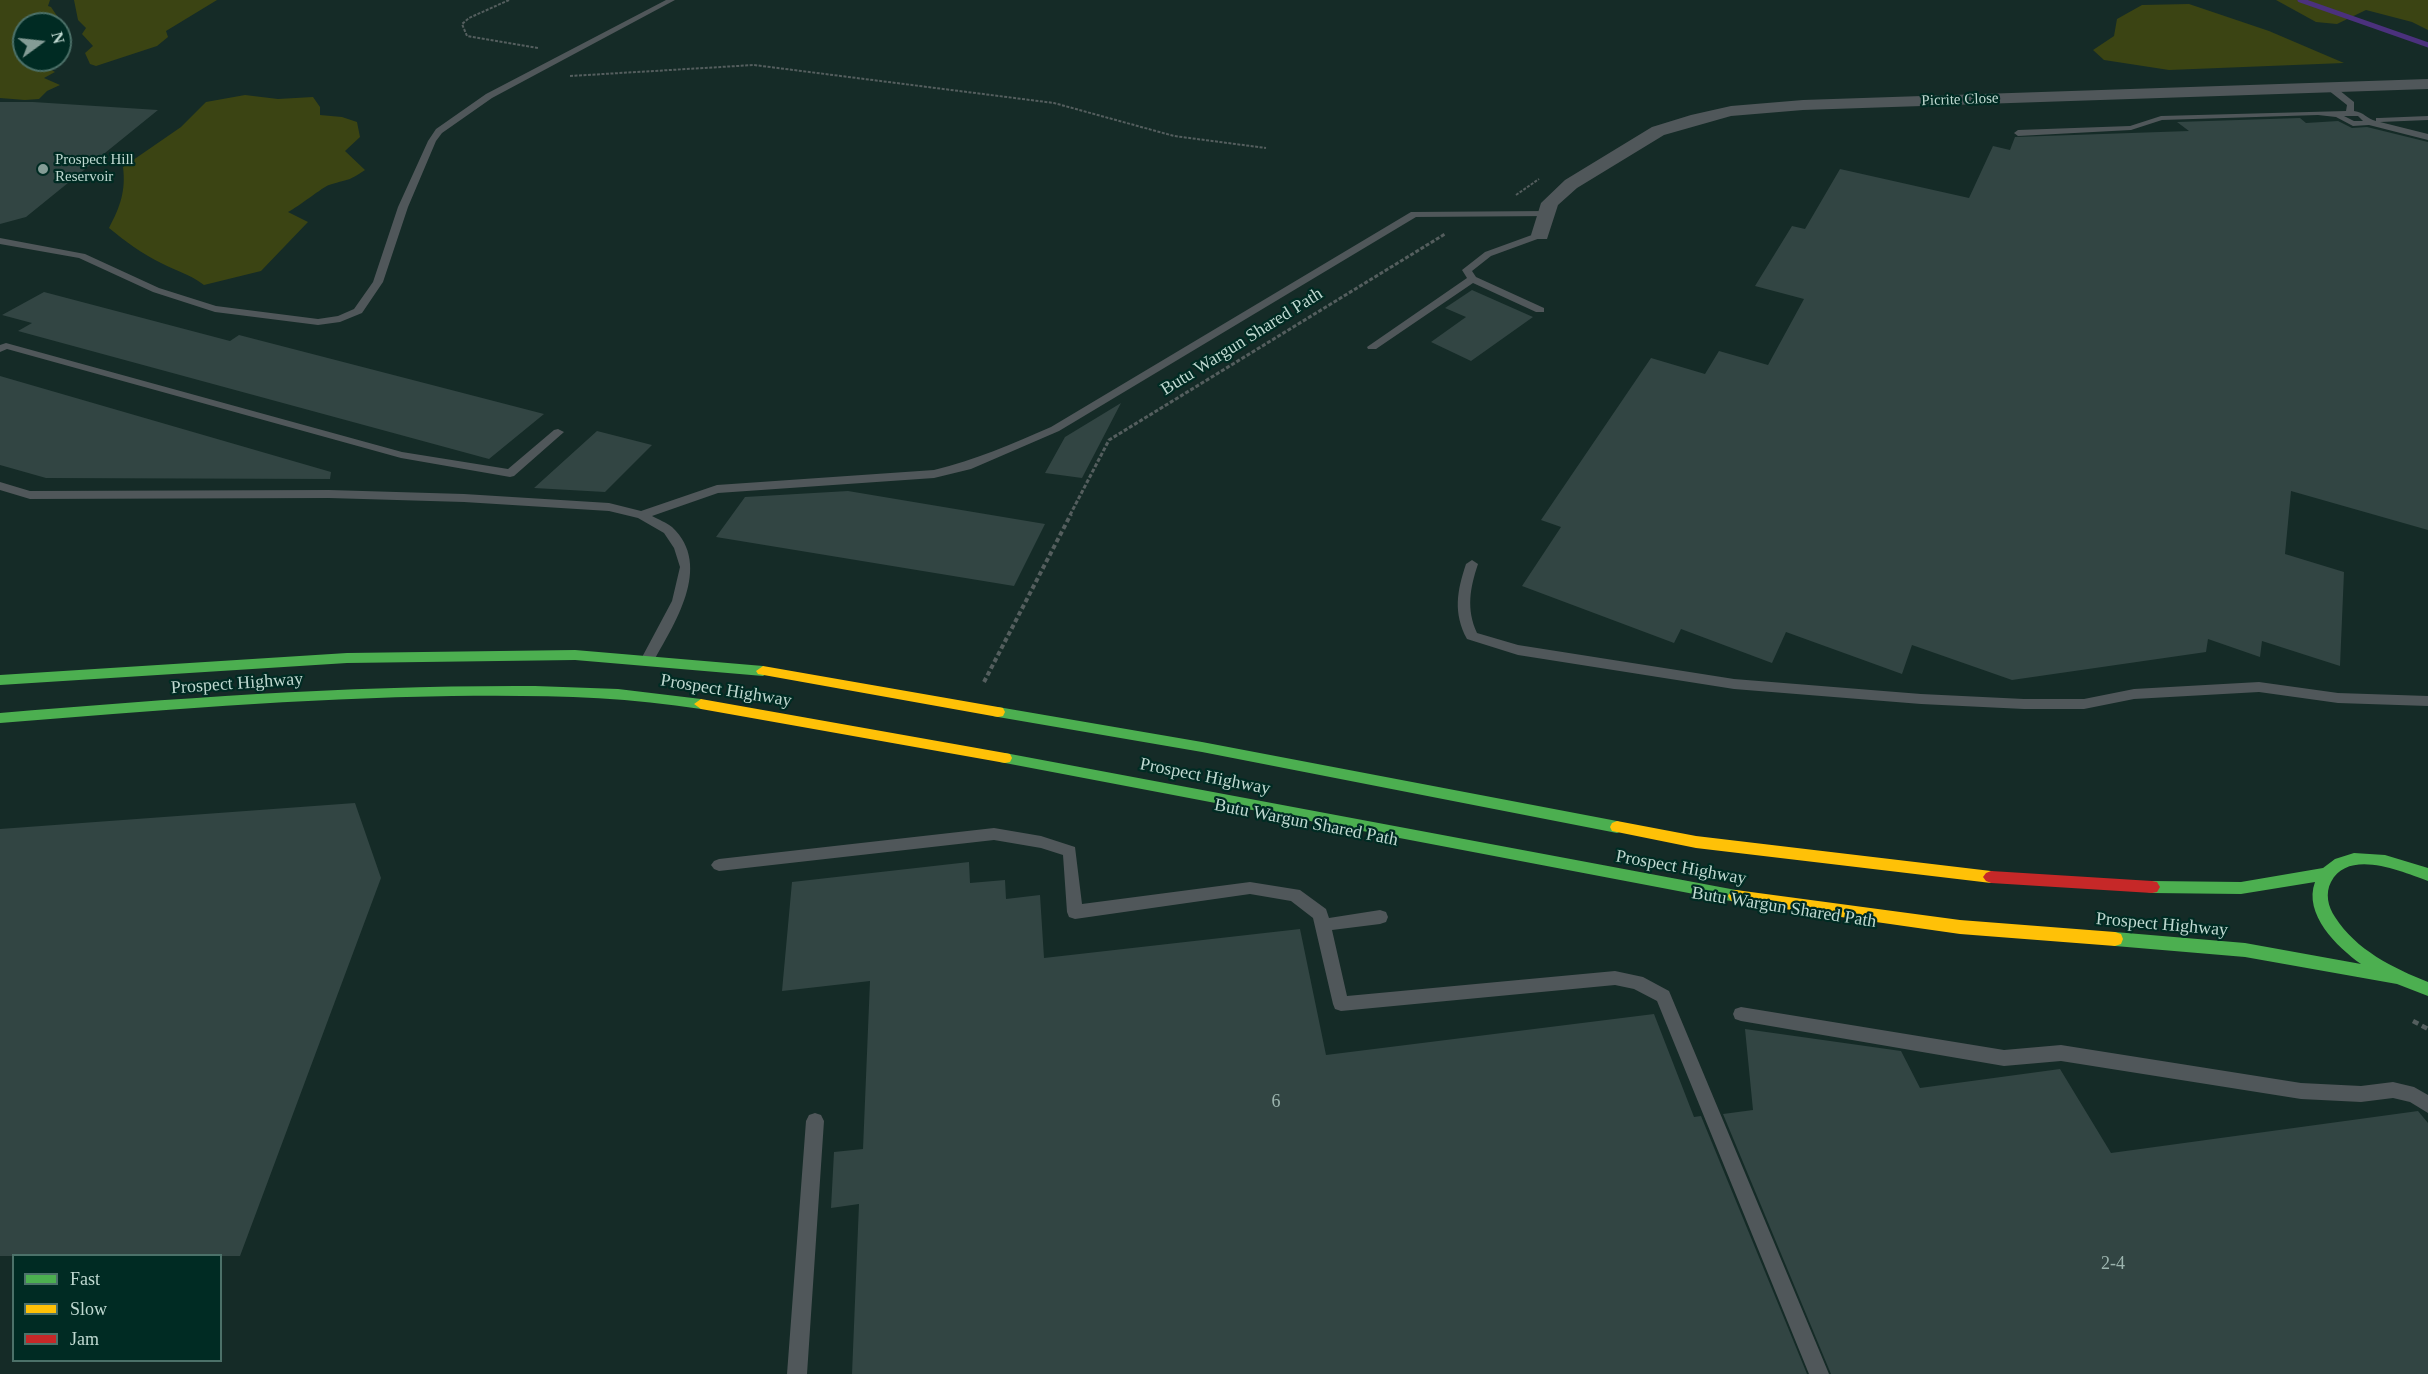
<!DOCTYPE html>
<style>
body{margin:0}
#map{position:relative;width:2428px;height:1374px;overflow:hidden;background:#152b27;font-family:Georgia,serif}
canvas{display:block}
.legend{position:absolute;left:12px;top:1254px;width:210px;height:108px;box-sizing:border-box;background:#002b23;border:2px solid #4c7169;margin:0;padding:8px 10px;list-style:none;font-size:18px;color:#bfd9d1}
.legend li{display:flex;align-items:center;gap:12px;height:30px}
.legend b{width:30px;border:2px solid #4c7169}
.north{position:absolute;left:12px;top:12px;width:60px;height:60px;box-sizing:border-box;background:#002b23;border:2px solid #4c7169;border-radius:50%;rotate:75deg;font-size:16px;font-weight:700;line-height:24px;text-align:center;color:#bfd9d1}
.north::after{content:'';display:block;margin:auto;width:21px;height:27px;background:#849c96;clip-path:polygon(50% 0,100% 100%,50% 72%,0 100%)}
</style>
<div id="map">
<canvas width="2428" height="1374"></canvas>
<ul class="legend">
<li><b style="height:8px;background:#4caf50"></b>Fast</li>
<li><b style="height:8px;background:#ffc107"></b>Slow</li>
<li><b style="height:8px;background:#c62828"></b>Jam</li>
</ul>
<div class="north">N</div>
</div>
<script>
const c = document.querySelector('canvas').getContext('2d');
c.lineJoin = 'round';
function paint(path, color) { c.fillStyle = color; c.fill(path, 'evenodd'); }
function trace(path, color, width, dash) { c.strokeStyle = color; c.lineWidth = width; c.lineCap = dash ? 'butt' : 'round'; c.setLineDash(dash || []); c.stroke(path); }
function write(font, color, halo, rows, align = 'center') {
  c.font = font + ' Georgia,serif'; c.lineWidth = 4.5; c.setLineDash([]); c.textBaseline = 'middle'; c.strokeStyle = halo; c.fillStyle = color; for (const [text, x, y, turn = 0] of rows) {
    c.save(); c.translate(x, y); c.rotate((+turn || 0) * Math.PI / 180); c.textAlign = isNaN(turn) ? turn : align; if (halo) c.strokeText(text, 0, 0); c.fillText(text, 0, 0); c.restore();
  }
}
paint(new Path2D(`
 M0,0H50L48,6L51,7L63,25L66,50L60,53V24H24V60H51L48,68L55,72L44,78L60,85L47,91L39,99L25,100L0,98Z
 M74,0H217L166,31L168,37L157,46L96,66L90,64L85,53L93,46L82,34L86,28L78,20Z
 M2276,0H2428V30L2412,22L2366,10L2337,24L2316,22Z
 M2189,4L2269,31L2344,63L2169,70L2104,60L2093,50L2114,36L2117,19L2142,5Z
 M245,95L278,99L313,97L320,107V115L342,117L357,122L360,137L345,151L365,170C348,182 347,179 329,185C323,187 298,207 288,212L308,222L261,271L204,285C188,273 178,272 161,263C141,253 126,242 109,228C120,207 126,191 123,167L181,127L206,102Z`), '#3b4413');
trace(new Path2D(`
 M2300,0L2428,45`), '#4b317d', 5);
paint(new Path2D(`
 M0,102H33L158,110L26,217L0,224Z
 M2300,118L2306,123L2338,121L2352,128L2367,127L2428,142V530L2291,491L2285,554L2344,572L2340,666L2262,641L2260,657L2208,639L2206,652L2012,680L1912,645L1902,674L1786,632L1772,663L1681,629L1674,643L1522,586L1561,527L1541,520L1651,358L1705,374L1719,351L1768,365L1804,299L1755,286L1792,226L1805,229L1840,169L1969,198L1993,146L2010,150L2015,137L2189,131L2177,122Z
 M1472,290L1533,317L1471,361L1431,342L1466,317L1445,308Z
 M44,292L230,341L239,335L544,414L489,459L18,331L32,323L2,315Z
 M0,376L331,472L330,479L46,478L0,465Z
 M1121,403L1082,478L1045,473L1065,437Z
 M597,431L652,445L605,492L534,488Z
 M848,491L1045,524L1014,586L716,537L745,497Z
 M355,803L381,878L240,1256H0V829Z
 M969,862L970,883L1005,880L1006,899L1040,895L1044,958L1300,929L1326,1055L1654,1014L1694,1117L1701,1116L1807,1374H852L859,1204L831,1208L834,1152L863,1149L870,981L782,991L792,882Z
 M1745,1029L1901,1051L1920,1088L2060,1069L2111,1153L2418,1111L2428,1123V1374H1831L1723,1114L1753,1110Z`), '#324543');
trace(new Path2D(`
 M509,0L469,18L462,24L467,36L538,48
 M570,76L754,65L1054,103L1174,136L1266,148
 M1516,195L1539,179`), '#545e5e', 2, [3, 1.5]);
trace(new Path2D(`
 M1070,515L1109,440L1445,234`), '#545e5e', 3, [4, 2]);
trace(new Path2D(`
 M984,682L1071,514`), '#545e5e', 4, [4.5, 3]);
trace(new Path2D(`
 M2413,1021L2428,1029`), '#545e5e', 4.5, [6, 4]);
paint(new Path2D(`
 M666,0H675L492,98L442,133L436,141L408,207L383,282L362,313L340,322L318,325L215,312L153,292L79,258L0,244V238L85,254L159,288L216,306L318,319L338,316L354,309L373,282L398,207L428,141L436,129L486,94Z
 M2328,86H2334L2354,102V111C2364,112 2367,119 2376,121V118H2379L2428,116V120L2380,122L2428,134V140L2369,125L2353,126L2336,117L2318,115L2162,120L2131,130L2018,136L2014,133L2018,130L2130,126L2161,116L2346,111L2347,105L2328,90ZM2344,116H2358L2363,121H2354Z
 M1547,211L1550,212V216L1416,217L1059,431L971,469L934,478L718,493L652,516C658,519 667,523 672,527C714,566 673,626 652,664L647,666L640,661L672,601L680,567L674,548L664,533L638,518L609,511L464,502L329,498L30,499L0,490V482L30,491L329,490L464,494L609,503L641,511L717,485L934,470C975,460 1012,444 1051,427L1411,212Z
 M1540,232L1543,233V237L1491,256L1472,271L1476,277L1544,308V312H1536L1473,283L1376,349H1368L1367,347L1467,278L1462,270L1485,252Z
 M6,343L402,452L508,469L554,430L558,429L564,432L514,476L510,477L401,458L7,349L0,352V345Z
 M1472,560L1478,564C1470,588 1466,609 1477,633L1518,645L1734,679L1921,694L2024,699H2084L2134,689L2259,682L2338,693L2428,696V706L2338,703L2259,692L2134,699L2084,709H2024L1921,704L1734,689L1518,655L1467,639C1453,613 1457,591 1466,564Z
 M994,828L1041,836L1075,847L1082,904L1250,882L1300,890L1326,909L1329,918L1380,910L1386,912L1388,917L1386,922L1380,924L1332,930L1347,996L1615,971L1643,977L1669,991L1829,1374H1809L1657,1001L1634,989L1615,985L1341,1011L1335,1009L1333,1004L1313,918L1291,901L1250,894L1075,919L1069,917L1067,912L1063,855L1041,848L994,840L719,871L714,869L711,865L714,861L719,859Z
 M1741,1007L2004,1050L2061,1045L2301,1083L2361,1086L2393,1082L2414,1087L2428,1095V1113L2410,1102L2393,1098L2361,1102L2301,1099L2061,1061L2004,1066L1741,1021L1735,1019L1733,1014L1735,1009Z
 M815,1113L821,1115L824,1121L807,1374H787L806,1121L809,1115Z`), '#50575a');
paint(new Path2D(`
 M2428,79V89L1803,110L1731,116L1664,135L1577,188L1558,205L1547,239H1533L1531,235L1541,203L1565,180L1652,127L1691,115L1731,106L1803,100Z`), '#50575a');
paint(new Path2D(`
 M575,650L763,666L770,671L763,676L575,660L347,663L0,685V675L347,653Z
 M535,686L618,689L701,699L708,704L701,709C619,696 536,695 452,696C301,698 151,711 0,723V713C178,698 356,685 535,686Z
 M998,707L1202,742L1617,821L1622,823L1624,827L1622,831L1617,833L1202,752L998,717L993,716L991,712L993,708Z
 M1005,753L1736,890L1741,891L1744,896L1741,901L1736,902L1005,763L1000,762L998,758L1000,754Z
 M2354,853L2385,855L2428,868V881C2402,872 2349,848 2331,882C2325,893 2328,907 2335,917C2356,950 2393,968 2428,982V996L2397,984L2245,957L2115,946L2109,944L2107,939L2109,934L2115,932L2245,943L2361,964C2337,947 2303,914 2315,882L2241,894L2152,893L2147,892L2144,887L2147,882L2152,881L2241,882L2323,868L2335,859Z`), '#4caf50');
paint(new Path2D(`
 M763,666L998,707L1003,708L1005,712L1003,716L998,717L758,674L756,671Z
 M701,699L1005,753L1010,754L1012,758L1010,762L1005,763L701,709L694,704Z
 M1617,821L1696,836L1991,871L1996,873L1999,877L1996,881L1991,883L1696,848L1612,831L1610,827L1612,823Z
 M1736,890L1960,920L2115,932L2121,934L2123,939L2121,944L2115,946L1960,934L1736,902L1731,901L1728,896L1731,891Z`), '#ffc107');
paint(new Path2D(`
 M1991,871L2152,881L2157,882L2160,887L2157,892L2152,893L1991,883L1986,881L1983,877L1986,873Z`), '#c62828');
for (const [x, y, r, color] of [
 [43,169,6,"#849c96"]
]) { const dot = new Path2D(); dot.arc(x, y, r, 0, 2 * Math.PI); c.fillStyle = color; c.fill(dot); trace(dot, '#002b23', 2); }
write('15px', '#bfd9d1', '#002b23', [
 ["Picrite Close",1960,100,-2]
]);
write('15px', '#bfd9d1', '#002b23', [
 ["Prospect Hill",55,160],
 ["Reservoir",55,177]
], 'left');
write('18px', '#bfd9d1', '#002b23', [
 ["Butu Wargun Shared Path",1242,342,-32],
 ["Prospect Highway",237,684,-4],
 ["Prospect Highway",726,691,9],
 ["Prospect Highway",1205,777,11],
 ["Butu Wargun Shared Path",1306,823,11],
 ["Prospect Highway",1681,868,10],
 ["Butu Wargun Shared Path",1784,908,9],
 ["Prospect Highway",2162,925,5]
]);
write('18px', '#9cb4ae', null, [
 ["6",1276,1102],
 ["2-4",2113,1264]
]);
</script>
